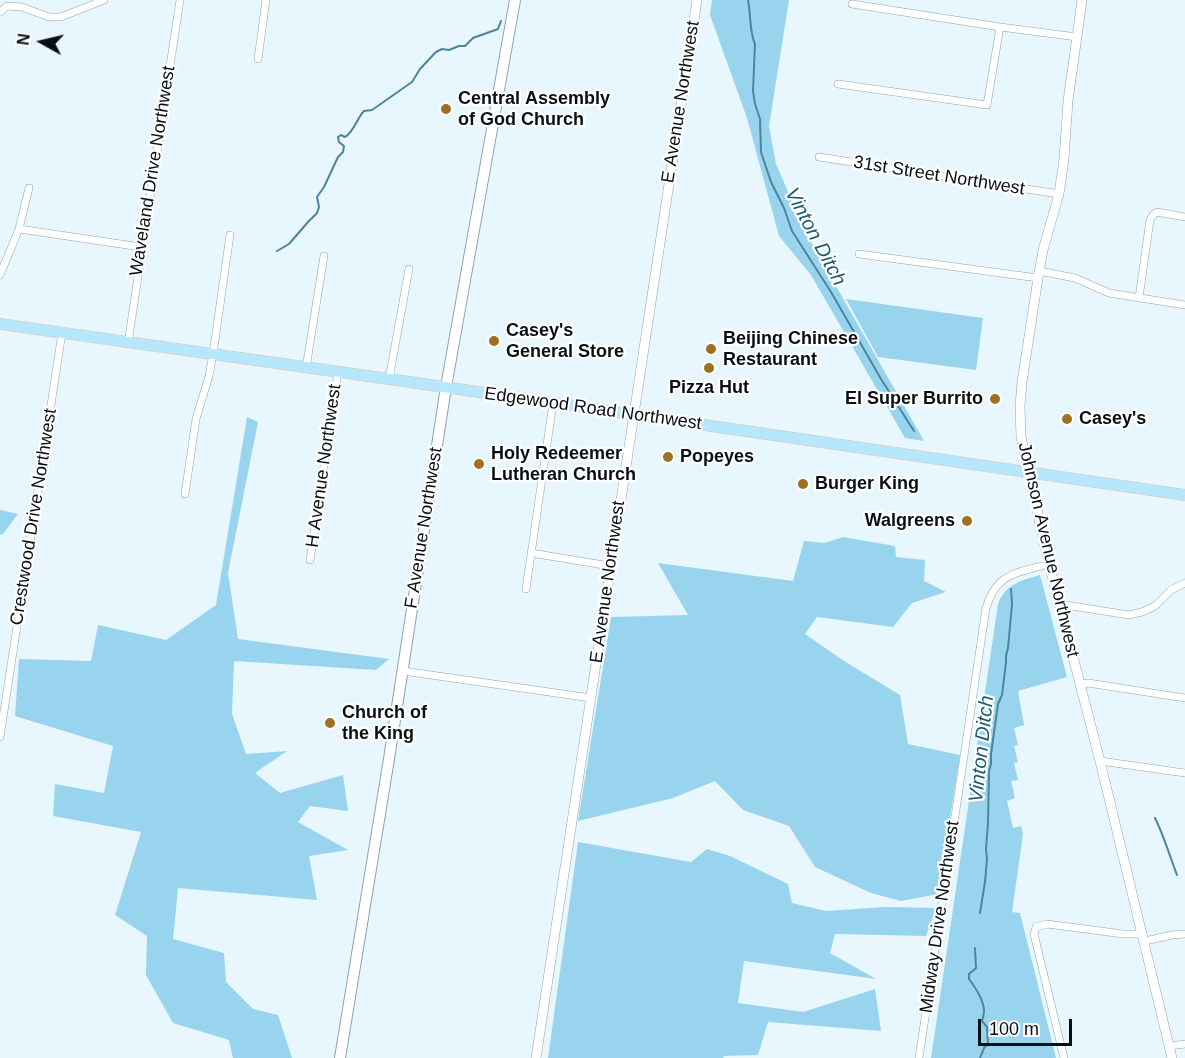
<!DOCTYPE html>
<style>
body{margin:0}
#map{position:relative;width:1185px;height:1058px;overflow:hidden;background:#e8f7fd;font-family:Arial,sans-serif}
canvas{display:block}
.north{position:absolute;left:12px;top:12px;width:60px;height:60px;-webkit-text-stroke:4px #fff;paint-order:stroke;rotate:278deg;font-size:16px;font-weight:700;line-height:24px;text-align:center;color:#070f13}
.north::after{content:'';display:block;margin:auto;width:21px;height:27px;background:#070f13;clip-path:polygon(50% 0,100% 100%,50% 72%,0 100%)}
.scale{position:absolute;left:978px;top:1019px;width:94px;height:27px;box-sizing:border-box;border:3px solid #070f13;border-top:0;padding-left:8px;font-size:18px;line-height:21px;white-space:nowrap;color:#070f13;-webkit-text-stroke:4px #fff;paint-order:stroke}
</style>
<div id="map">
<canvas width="1185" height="1058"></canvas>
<div class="north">N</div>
<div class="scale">100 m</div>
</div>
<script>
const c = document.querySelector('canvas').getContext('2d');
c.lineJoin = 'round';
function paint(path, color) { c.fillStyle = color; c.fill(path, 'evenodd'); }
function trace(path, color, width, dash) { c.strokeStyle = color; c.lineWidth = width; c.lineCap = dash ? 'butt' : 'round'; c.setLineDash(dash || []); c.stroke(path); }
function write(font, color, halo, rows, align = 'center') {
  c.font = font + ' Arial,sans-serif'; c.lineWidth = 4.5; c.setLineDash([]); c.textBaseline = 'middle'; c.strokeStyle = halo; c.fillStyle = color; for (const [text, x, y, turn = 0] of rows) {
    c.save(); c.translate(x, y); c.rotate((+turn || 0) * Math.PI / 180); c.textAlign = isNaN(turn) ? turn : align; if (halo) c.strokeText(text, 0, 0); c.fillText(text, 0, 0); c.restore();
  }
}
paint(new Path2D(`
 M712,0H789L769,126L776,164L807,235L924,441L905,438L811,275L779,236L747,118L710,15Z
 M846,299L983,318L976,370L878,357Z
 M247,417L258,422L228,573L238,639L389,659L376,670L234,661L232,714L246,754L287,751L255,773L280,793L343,775L348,811L310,806L298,822L348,850L309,856L317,900L178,888L173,939L224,953L226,982L253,1009L278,1015L292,1058H233L229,1040L173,1023L146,975L147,936L115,915L141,832L53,816L55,784L104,793L113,746L15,716L19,659L91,661L98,625L166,640L216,605Z
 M0,510L18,514L3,534L0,535Z
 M843,537L895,546L896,557L925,560L924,581L946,592L912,603L893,627L817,617L805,634L844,661L900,695L908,744L960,755L938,894L901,901L871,893L815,867L789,826L743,810L715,781L673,798L578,821L611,617L688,615L658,563L793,581L804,541L825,543Z
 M1040,575L1067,677L1018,691L1024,725L1014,728L1018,745L1014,746L1018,762L1014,763L1018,780L1011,781L1015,798L1007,801L1013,828L1021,826L1023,834L1012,912L1020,913L1056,1058H931L998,604C1005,585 1021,580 1040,575Z
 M578,842L691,862L707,849L730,856L788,884L792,903L826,911L885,907L936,908L926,936L835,934L830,953L876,979L744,961L738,1003L803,1012L875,989L881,1031L768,1022L758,1055L724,1056L723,1058H548Z`), '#98d4ee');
trace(new Path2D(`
 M748,0C751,14 749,31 755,44L753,91L755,104L760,119L761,152L771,182L784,208L792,231L831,292L881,379L914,431
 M277,251L289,244L308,222L317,213L319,207L317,197L324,187L338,157L343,152L344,146L339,142L338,137L341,135L345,137C354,132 357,118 364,111L372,110L412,82L420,69L436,52L442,49L449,50L459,46H465L473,38L498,29L501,21
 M1155,818C1164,836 1170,857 1177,875
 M980,913L985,882L987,859L986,849L988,823L989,771L991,764V754L998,704L1002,695L1006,662V656L1008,648L1012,604L1011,589
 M975,948L976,968L969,974V979C975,987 984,1000 984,1011C984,1015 983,1018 982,1021L987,1027L988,1044L984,1048L980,1058`), '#4c859c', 2);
const minor = new Path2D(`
 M852,4L1000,27L1077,37
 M0,12L7,6L22,7L49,17H61L104,0
 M258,59L266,0
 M838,84L987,105L1000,27
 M819,157L1059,194
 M19,229L141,247
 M859,254L1038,278
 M1039,271L1075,278L1109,293L1185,305
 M0,275L19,229L29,188
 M1139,298L1150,220L1153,215L1157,212L1185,217
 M128,343L180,0
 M306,368L324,256
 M389,379L409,269
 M185,494L196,419L209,376L213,354L230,235
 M531,553L610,566
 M310,560L338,372
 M526,589L553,403
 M1059,604L1129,615L1142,612L1155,606L1171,590L1185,583
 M403,671L591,698
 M1080,685L1088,683L1185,698
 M0,737L62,333
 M1100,761L1185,773
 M1145,941L1172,935L1185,934
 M1169,1046L1185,1044
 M919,1058L986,608C997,572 1017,573 1049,564
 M1064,1058L1034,934L1036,927L1047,924L1123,934H1143`);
const tertiary = new Path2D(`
 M1082,0L1068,101L1064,159L1059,194L1043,250L1038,278L1022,382L1020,406L1021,437L1049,564L1100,761L1172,1058
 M536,1058L697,0`);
const secondary = new Path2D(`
 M340,1058L389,759L446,387L515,0`);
const primary = new Path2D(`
 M0,324L389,379L1185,495`);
trace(minor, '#8da3ae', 8);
trace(tertiary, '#8da3ae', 10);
trace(secondary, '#8da3ae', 12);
trace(primary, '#d2d4d5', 12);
trace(minor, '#fff', 7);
trace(tertiary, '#fff', 9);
trace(secondary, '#fff', 10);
trace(primary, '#b5e8fc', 10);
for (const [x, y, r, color] of [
 [446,109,6,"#9e7021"],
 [494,341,6,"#9e7021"],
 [711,349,6,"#9e7021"],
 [709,368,6,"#9e7021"],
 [995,399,6,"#9e7021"],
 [1067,419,6,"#9e7021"],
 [668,457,6,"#9e7021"],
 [479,464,6,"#9e7021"],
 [803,484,6,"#9e7021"],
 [967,521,6,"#9e7021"],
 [330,723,6,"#9e7021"]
]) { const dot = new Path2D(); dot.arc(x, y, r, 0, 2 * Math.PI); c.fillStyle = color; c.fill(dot); trace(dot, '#fff', 2); }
write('bold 18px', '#070f13', '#fff', [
 ["Central Assembly",458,99],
 ["of God Church",458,120],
 ["Casey's",506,331],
 ["General Store",506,352],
 ["Beijing Chinese",723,339],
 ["Restaurant",723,360],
 ["Pizza Hut",709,388,"center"],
 ["El Super Burrito",983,399,"right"],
 ["Casey's",1079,419],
 ["Holy Redeemer",491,454],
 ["Lutheran Church",491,475],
 ["Popeyes",680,457],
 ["Burger King",815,484],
 ["Walgreens",955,521,"right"],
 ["Church of",342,713],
 ["the King",342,734]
], 'left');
write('18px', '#070f13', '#fff', [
 ["E Avenue Northwest",681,102,-81],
 ["Waveland Drive Northwest",153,171,-81],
 ["31st Street Northwest",939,176,9],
 ["Edgewood Road Northwest",593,409,8],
 ["H Avenue Northwest",324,466,-82],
 ["Crestwood Drive Northwest",34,517,-81],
 ["F Avenue Northwest",424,528,-81],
 ["Johnson Avenue Northwest",1048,550,77],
 ["E Avenue Northwest",608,582,-82],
 ["Midway Drive Northwest",940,917,-82]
]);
write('italic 20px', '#1c5a70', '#fff', [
 ["Vinton Ditch",815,237,62],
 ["Vinton Ditch",982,749,-84]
]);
</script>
